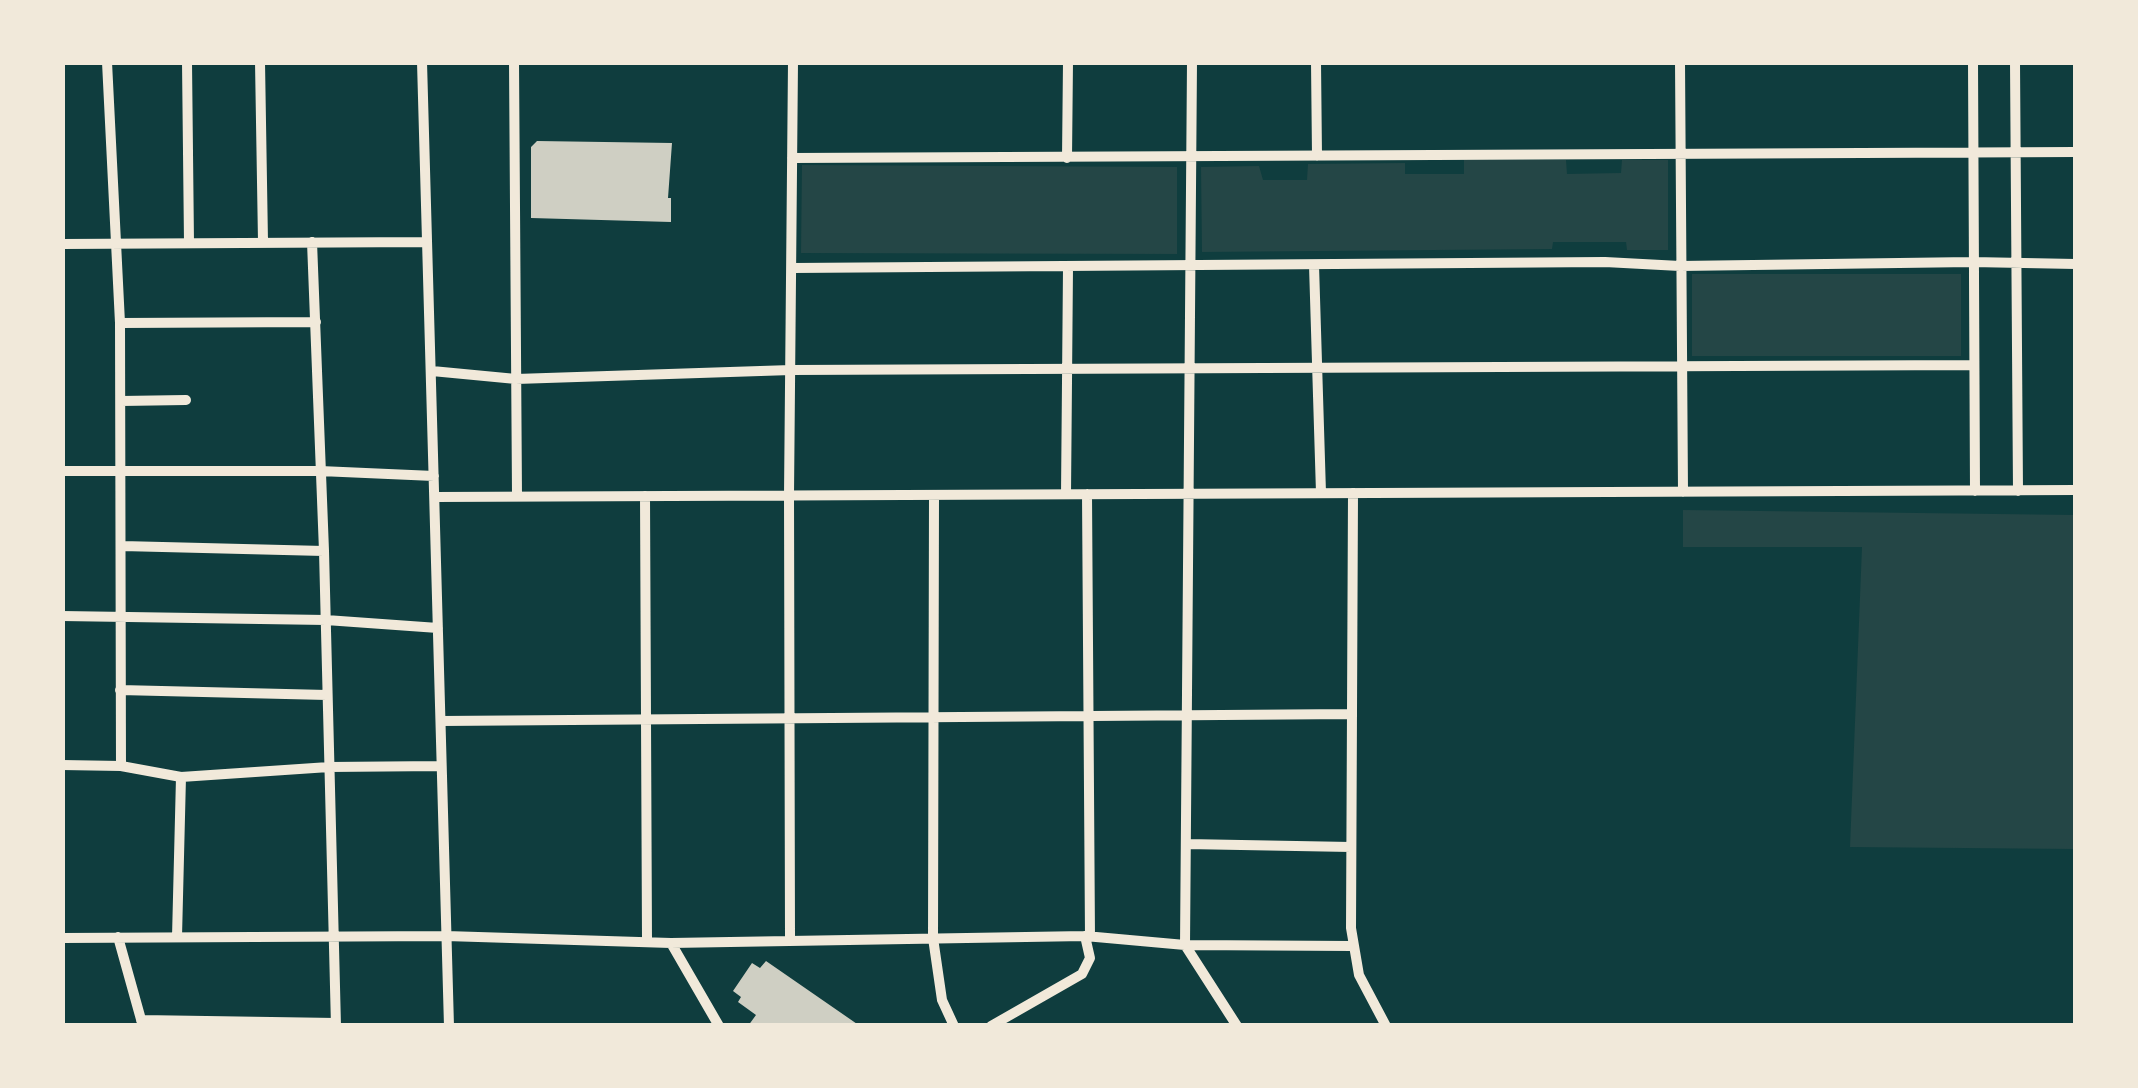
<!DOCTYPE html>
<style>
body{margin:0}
#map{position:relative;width:2138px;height:1088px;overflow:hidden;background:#0f3d3e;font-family:Cabin,sans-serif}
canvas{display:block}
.frame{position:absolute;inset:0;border:65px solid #f1e9da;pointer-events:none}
</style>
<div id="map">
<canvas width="2138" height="1088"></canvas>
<div class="frame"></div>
</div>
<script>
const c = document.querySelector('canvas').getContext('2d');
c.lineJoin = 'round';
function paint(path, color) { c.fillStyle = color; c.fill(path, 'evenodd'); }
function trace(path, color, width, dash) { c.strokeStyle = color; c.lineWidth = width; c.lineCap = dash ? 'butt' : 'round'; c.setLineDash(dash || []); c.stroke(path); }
paint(new Path2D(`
 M1464,160H1566L1567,174L1621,173L1622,160H1668V250H1627L1626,242H1553L1552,249L1202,252L1201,167L1259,166L1263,180H1307L1308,164L1405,163V174H1464Z
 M802,165L1177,167V254L801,253Z
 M1692,274H1961V356H1692Z
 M1683,510L2075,515V849L1850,847L1862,547H1683Z`), '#244646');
paint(new Path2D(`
 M537,141L672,143L668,198H671V222L531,218V147Z
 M766,961L860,1026H748L756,1015L738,1002L741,997L733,991L752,963L760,968Z`), '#cfcfc3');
trace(new Path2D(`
 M107,62L120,323L121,766
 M187,62L189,243
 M260,62L263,242
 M422,62L449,1026
 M514,62L517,496
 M1192,62L1185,945L1237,1026
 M1316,62L1317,156
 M1680,62L1683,492
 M1973,62L1975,491
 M2015,62L2018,491
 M792,158L2076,152
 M1067,158L1068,62
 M312,242L324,551L336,1026
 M62,244L425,242
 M1314,265L1321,493
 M793,268L1605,262L1680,266L1972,262L2076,264
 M120,323L316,322
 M432,371L516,379L791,370L1974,365
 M121,401L186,400
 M62,471H320L434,476
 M1353,493L1351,928L1359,975L1386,1026
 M1066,494L1068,268
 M1087,494L1090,937
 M934,495L933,938L942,1000L954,1026
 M645,496L647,941
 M436,497L2076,490
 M122,546L324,551
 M62,616L326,620L438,628
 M120,690L327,695
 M441,721L1352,714
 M62,765L121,766L181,777L329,767L441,766
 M1186,844L1351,847
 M118,937L142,1023
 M177,937L181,777
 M62,938L446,936L671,943L1085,936L1185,945L1352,946
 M790,940L789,495L793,62
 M671,943L719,1026
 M141,1020L336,1023
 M991,1026L1082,974L1090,958L1085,936`), '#f1e9da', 10);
</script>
